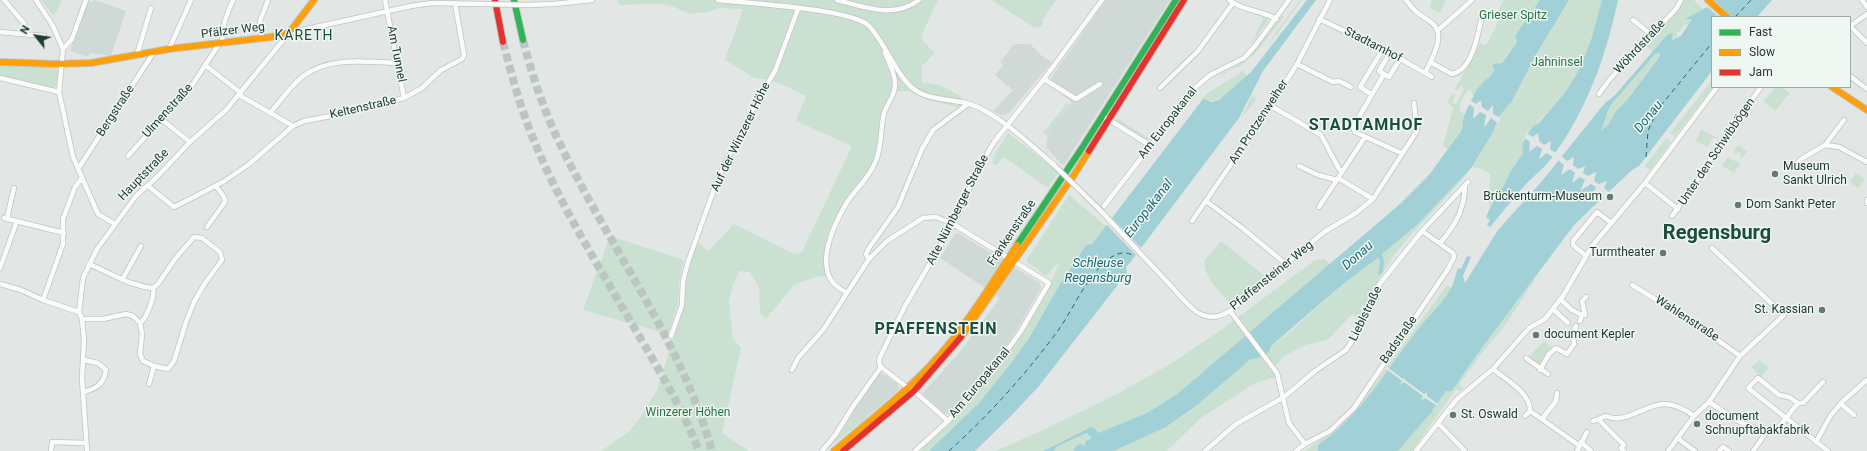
<!DOCTYPE html>
<meta charset="utf-8">
<style>
body{margin:0}
#map{position:relative;width:1867px;height:451px;overflow:hidden;background:#e2e7e5;font-family:Roboto,sans-serif}
canvas{display:block}
.legend{position:absolute;left:1711px;top:16px;width:140px;height:72px;box-sizing:border-box;background:#eff7f3;border:1px solid #9caca6;margin:0;padding:5px 7px;list-style:none;font-size:12px;color:#203b32}
.legend li{display:flex;align-items:center;gap:8px;height:20px}
.legend b{width:20px;border:1px solid #9caca6}
.north{position:absolute;left:16px;top:16px;width:40px;height:40px;-webkit-text-stroke:3px #eff7f3;paint-order:stroke;rotate:300deg;font-size:11px;font-weight:700;line-height:16px;text-align:center;color:#203b32}
.north::after{content:'';display:block;margin:auto;width:14px;height:18px;background:#203b32;clip-path:polygon(50% 0,100% 100%,50% 72%,0 100%)}
</style>
<div id="map">
<canvas width="1867" height="451"></canvas>
<ul class="legend">
<li><b style="height:5px;background:#30b455"></b>Fast</li>
<li><b style="height:5px;background:#ff9f0a"></b>Slow</li>
<li><b style="height:5px;background:#e5322d"></b>Jam</li>
</ul>
<div class="north">N</div>
</div>
<script>
const c = document.querySelector('canvas').getContext('2d');
c.lineJoin = 'round';
function paint(path, color) { c.fillStyle = color; c.fill(path, 'evenodd'); }
function trace(path, color, width, dash) { c.strokeStyle = color; c.lineWidth = width; c.lineCap = dash ? 'butt' : 'round'; c.setLineDash(dash || []); c.stroke(path); }
function write(font, color, halo, rows, align = 'center') {
  c.font = font + ' Roboto,sans-serif'; c.lineWidth = 3; c.setLineDash([]); c.textBaseline = 'middle'; c.strokeStyle = halo; c.fillStyle = color; for (const [text, x, y, turn = 0] of rows) {
    c.save(); c.translate(x, y); c.rotate((+turn || 0) * Math.PI / 180); c.textAlign = isNaN(turn) ? turn : align; if (halo) c.strokeText(text, 0, 0); c.fillText(text, 0, 0); c.restore();
  }
}
paint(new Path2D(`
 M95,0L126,11L111,56L90,53L88,57L70,51L87,3Z
 M1106,0H1170L1063,166L1046,147L1048,135L1072,102L1049,85L1053,75Z
 M1014,44H1030L1042,56L1052,62L1009,113L1000,115L993,111L1013,90L995,75L1003,65L1000,62Z
 M958,233L1040,283L1041,288L1015,333L990,368L950,413L945,414L922,394L959,353L1000,298L940,258L955,234Z
 M881,373L898,384L899,390L860,423L849,415L877,375Z`), '#cfd9d5');
paint(new Path2D(`
 M41,0H62L54,16Z
 M618,0H938L922,34L923,41L935,53L922,66V82L940,85L962,97L960,108L922,98L909,91H895L887,104L877,160L846,204L835,225L828,251L829,276L815,277L794,285L766,319L760,313L759,287L750,272L740,271L733,284L729,302L733,339L741,348L722,433L749,451H601L628,432L638,421L657,390L684,305L686,281L690,262L697,242L708,251L734,224L794,254L802,252L852,146L796,121L806,96L772,80L755,78L725,60L743,9L719,8L708,12L690,14L669,5L659,4L619,5Z
 M991,0H1056L1042,20L1043,24L1040,28L1036,26L1035,28Z
 M1300,0H1302L1274,38L1268,43Z
 M1432,0H1446L1440,13L1429,7Z
 M1504,0H1540L1515,36L1517,41L1516,44L1501,63L1493,65L1492,67L1495,70L1487,78L1486,82L1478,88L1475,95H1472L1471,89C1463,93 1458,104 1461,113L1464,111L1463,127L1448,149L1443,146L1453,108L1447,102L1452,94L1455,95L1452,103L1456,104L1464,89L1461,86L1457,90L1455,89L1480,43L1486,45L1496,27L1500,7Z
 M1569,0H1602L1591,40L1579,70L1566,91L1535,126L1523,153L1510,172L1503,187L1496,195L1489,208L1490,174L1482,169L1472,167C1449,198 1419,223 1395,254C1380,274 1369,298 1358,321L1353,314L1351,315L1328,340L1305,345L1283,357L1273,369L1276,377L1257,382L1201,418L1167,451H1114L1166,427L1188,413L1251,359L1261,358L1271,348V346L1292,330L1343,284L1378,258L1380,260L1378,274L1383,273L1384,263L1382,254L1418,224L1472,167L1493,132L1500,115L1512,101L1537,53Z
 M1681,0H1694L1703,9L1686,19H1692L1688,26L1686,24L1677,33V37L1672,40L1673,34L1667,35L1652,52L1644,43L1676,9Z
 M1282,15L1284,17L1254,55L1240,66L1218,76L1248,59Z
 M1264,17L1269,19L1250,46Z
 M1656,53H1658L1660,56L1628,99L1616,111L1608,125L1601,132L1610,106Z
 M0,65L55,67L58,70L57,85L53,88L0,76Z
 M1243,71L1247,76C1235,86 1219,108 1202,99L1206,94Z
 M1712,80L1713,87L1675,136L1670,133Z
 M1775,87H1781L1790,93L1775,111L1764,102Z
 M1252,96L1257,99L1240,120Z
 M1067,103L1070,105L1047,136L1043,133Z
 M1118,119L1150,139H1145L1116,121Z
 M1100,124L1102,125L1019,249Z
 M1107,129H1108L1050,218L1053,210Z
 M1701,129L1719,139L1718,140L1714,137L1707,147L1696,141Z
 M1008,133L1050,165L1058,173L1048,188L1004,157L996,166L992,163L994,160L992,159Z
 M1666,138L1671,142L1650,170L1645,166Z
 M1738,145L1748,151L1742,158L1739,156L1741,155L1740,152H1737L1736,155L1733,152Z
 M1728,157L1740,164L1734,173L1722,166Z
 M1856,173L1865,179L1858,188L1850,182Z
 M1059,176L1040,208L1013,245L1012,244Z
 M1069,195L1106,226L1092,244L1086,245L1060,284L1029,338L1011,363L979,403L929,451H920C967,405 1005,365 1037,307C1046,292 1054,277 1060,261L1046,276L1027,262V259Z
 M610,236L684,260L679,282L678,304L668,334L583,310Z
 M1221,241L1266,277L1232,305C1220,292 1205,279 1204,261Z
 M1325,259L1330,264L1178,393L1147,413L1100,433H1097L1091,427L1043,451H995L1041,431L1117,394L1172,363L1218,332L1315,260Z
 M997,264L999,266L985,284H984Z
 M1011,274H1012L959,346L923,387L922,386L994,297Z
 M1534,279L1535,280L1503,328L1479,357L1459,385L1463,388L1460,391L1456,389L1412,451H1398L1429,415L1446,391H1452L1473,360Z
 M1447,285L1451,288L1444,301L1416,332L1366,402L1350,419L1318,445V451H1304L1337,429L1356,409Z
 M1544,341L1553,349L1540,368L1528,358Z
 M1760,360L1769,368L1761,377L1751,367Z
 M849,415L860,423L825,451H823Z
 M1088,433L1092,438L1086,445L1076,446L1073,451H1054L1056,447Z`), '#cae1d1');
paint(new Path2D(`
 M1307,0H1316L1263,71L1239,118L1129,264L1126,267L1127,273L1039,386L1011,416L975,451H929L979,403L1011,363L1029,338L1060,284L1086,245L1092,244L1203,99L1212,102L1219,100L1251,72Z
 M1540,0H1569L1537,53L1512,101L1500,115L1493,132L1472,167L1418,224L1382,254L1384,263L1383,273L1379,275L1378,274L1380,260L1378,258L1343,284L1271,346C1270,355 1259,359 1251,359L1195,407L1166,427L1114,451H1073L1076,446L1081,444L1084,446L1086,441L1092,438L1087,433L1056,447L1054,451H1043L1091,427L1094,428L1098,433L1147,413L1177,394L1400,204L1429,175L1461,131C1464,126 1462,121 1464,116C1466,111 1476,90 1478,88C1484,81 1490,77 1495,70L1492,67C1493,62 1498,64 1502,63L1516,44L1517,41L1515,36Z
 M1602,0H1618C1606,57 1586,112 1551,159C1544,168 1535,175 1527,183C1514,197 1503,212 1490,227L1487,225L1490,220L1486,217L1496,195L1503,187L1510,172L1523,153L1522,145L1532,127L1539,123L1566,91L1579,70L1591,40Z
 M1715,0H1772L1757,17H1712V71L1639,166L1632,170L1574,225L1473,360L1452,391H1446L1429,415L1398,451H1318V445C1361,415 1384,374 1415,333C1427,317 1442,305 1451,288C1455,282 1455,275 1458,268L1461,269L1467,256L1471,257L1463,276L1465,283L1498,230L1542,181L1604,104L1615,95L1667,35L1673,33L1672,40L1681,36L1692,19H1685L1707,7ZM1656,53L1660,54V56L1628,99L1616,111L1608,125L1601,131L1610,106Z`), '#a1d1d7');
paint(new Path2D(`
 M1712,0H1714L1733,17H1719L1706,6Z
 M1470,100L1476,104L1481,100L1482,107L1488,111L1493,105V114L1501,118L1498,124V123L1491,118L1484,128L1486,115L1480,112L1473,119L1474,108L1469,104L1464,112Z
 M1528,130L1527,134L1533,137L1538,133L1539,141L1544,145L1551,141L1550,149L1557,154L1554,158L1547,153L1539,159L1542,149L1537,146L1529,152L1530,142L1525,138L1522,142Z
 M1560,155L1567,161L1574,157L1573,165L1578,169L1585,166L1583,173L1588,176L1596,172L1594,181L1599,184L1607,181L1604,188L1610,193L1603,199L1599,192L1591,197L1596,187L1591,184L1580,191L1585,180L1580,177L1572,183L1575,173L1570,169L1561,175L1564,165L1558,160L1555,161Z
 M1110,216L1142,249L1137,256L1105,223Z
 M1387,367L1403,379L1405,378V380L1424,394L1427,393V396L1438,404L1437,406L1425,398L1421,401L1423,396L1404,382L1400,385L1402,381L1386,369Z`), '#e2e7e5');
trace(new Path2D(`
 M1431,412L1433,415`), '#a1d1d7', 1);
trace(new Path2D(`
 M1735,17L1751,0
 M1646,157L1648,131L1658,109L1712,43
 M949,451C989,415 1025,375 1057,332C1073,310 1083,283 1103,264C1112,255 1123,249 1134,256`), '#196a77', 1, [5, 4]);
trace(new Path2D(`
 M523,40C531,71 541,102 554,131C603,239 680,336 712,451
 M503,42C512,77 521,110 535,143C559,202 593,257 625,312C651,357 680,402 699,451`), '#bbc5c1', 8, [8, 4]);
const street = new Path2D(`
 M4,0L24,23L25,34
 M36,0L53,26L63,49L59,92L73,157L98,214L115,224
 M385,0L404,98
 M718,0C747,3 853,9 869,26C887,45 898,82 920,93C936,101 954,99 970,104C999,114 1031,145 1054,165
 M837,0C865,7 894,19 919,0
 M1229,0C1243,11 1261,10 1276,19
 M1406,0C1416,14 1419,13 1432,23C1447,35 1431,60 1425,73
 M1862,0L1867,7
 M528,5L554,4L592,0
 M1319,19L1383,49L1432,77
 M1633,20L1652,35
 M1850,26L1867,43
 M1850,26L1867,14
 M1437,31L1472,0
 M0,32L44,36
 M262,39L260,21L268,0
 M223,44C220,28 227,15 233,0
 M63,49L72,39L86,0
 M169,49L191,0
 M137,55L151,8
 M1400,59L1389,77L1384,74L1353,127L1355,132L1401,153
 M1430,62L1452,74C1473,70 1478,33 1482,16
 M1297,64L1333,82L1339,81L1351,87
 M205,65L241,93
 M1384,74L1379,71L1390,53
 M1850,76L1867,89
 M0,78L59,92
 M1044,79L1076,99L1100,84
 M1160,88L1198,51L1233,3
 M1371,94L1360,87L1383,49
 M1599,94L1610,79L1676,9L1681,0
 M239,95L293,126
 M1271,106L1321,135L1339,169L1342,171
 M271,112C281,100 290,87 302,77C328,56 367,62 398,63
 M1106,118L1151,146
 M161,119L190,142
 M1825,145L1844,120
 M128,156L193,84L219,44
 M1299,166L1318,175L1337,180
 M1792,168L1801,159L1825,145L1839,147L1867,162
 M78,169L154,52
 M1338,178L1373,199
 M1645,183L1678,209
 M148,186L174,207L223,182L248,165L293,126L304,121L342,114L404,98L422,88L441,70L462,59L464,55L455,3
 M1867,200V203
 M1206,201L1241,227L1286,264
 M1104,206L1196,87L1210,75L1244,58L1255,46L1289,0
 M1319,207L1365,137
 M1672,216L1704,171L1717,148L1761,87
 M4,218L64,233
 M7,218L14,188
 M1192,221L1271,106L1297,64L1330,0
 M207,227L225,202L224,197L216,186
 M1440,243C1455,226 1464,210 1465,187
 M1586,256L1573,245V241L1597,212L1610,222
 M869,259L866,254L869,248L898,207L922,149L933,130L968,104
 M0,268L17,221
 M122,280L141,246
 M0,284L21,290L43,300
 M1632,285L1691,321L1740,356
 M1171,286C1189,305 1202,328 1230,311L1324,232L1356,213L1373,199L1417,131L1414,103
 M847,293C841,289 834,286 831,280C818,258 835,223 846,204C854,191 866,181 873,167C882,151 880,131 884,113C887,104 895,95 895,85C896,75 889,63 885,53V48
 M1560,299L1572,310L1582,315L1580,321
 M1553,309L1568,323
 M1230,311L1277,373L1289,423L1305,444L1296,451
 M79,312L43,300L63,244V219L75,187L82,178
 M1585,315L1582,301L1586,297
 M82,319H103L126,314L133,316L140,323L142,334L140,354L143,361L154,366L168,369L174,361L186,322L194,302L205,283L222,260L220,252L202,238L194,237L175,259L158,284L153,288L145,287L128,282L89,264
 M140,323C147,318 155,296 153,288
 M671,336L682,305L683,281L688,262L718,178L759,97L775,71L798,9
 M1526,358L1548,374
 M881,367L908,388
 M1493,369C1505,379 1531,393 1530,411
 M792,370L798,358L823,330L869,259L887,241L923,218L936,217L953,224L1049,283L1021,331L991,373L948,421
 M1540,370L1549,354L1556,348L1567,354L1574,344L1573,333L1576,326
 M149,384L154,366
 M914,391L948,421L915,451
 M83,392C96,389 104,384 106,370L98,363L84,360
 M1709,402L1738,421L1766,433
 M1798,403L1789,397L1779,395L1758,378L1748,388L1828,451
 M1841,404L1854,415
 M1530,411L1580,446
 M1525,416L1530,411
 M1542,419L1556,401L1557,393
 M1598,419L1624,445L1621,448L1624,451
 M1593,421L1606,416C1625,425 1646,404 1664,404C1674,404 1686,410 1694,416
 M1438,423L1465,451
 M1677,438L1695,451
 M1581,442L1591,451
 M1816,442L1831,415L1843,401L1867,380
 M1305,444L1330,431L1354,408L1448,269L1454,257L1453,253L1422,231
 M51,451L52,442L86,443
 M87,451L82,378L84,340L82,319L79,312L83,278L97,249L136,196L157,177L190,142L226,110L289,33L411,6L432,3L483,4
 M822,451L836,434L852,408L881,367L879,362L880,357L905,306L953,224L978,170L994,142L1044,79L1102,0
 M1205,451L1236,424L1284,397L1315,371L1346,350L1357,333L1369,304L1379,285L1422,231L1468,182
 M1416,451L1457,399L1493,369L1529,328L1545,319L1563,296L1592,246L1645,183L1717,87
 M1577,451L1587,432
 M1668,451L1694,416L1709,402L1740,356L1784,315L1712,248
 M1719,451L1723,447L1729,451
 M1753,451L1766,433L1769,431L1775,432L1798,403H1803L1823,382`);
const fast = new Path2D(`
 M514,0L523,40
 M1017,245L1082,148L1176,0`);
const slow = new Path2D(`
 M1708,0L1727,17
 M0,62L54,64L91,63L169,49L272,37L289,33L314,0
 M1832,87L1867,110
 M961,337L1074,175L1089,151
 M834,451C869,421 907,392 938,357C968,323 992,283 1017,245`);
const jam = new Path2D(`
 M495,0L503,42
 M1089,151L1184,0
 M843,451L914,391L961,337`);
trace(street, '#bfc4c2', 6);
trace(fast, '#bec5c2', 8);
trace(slow, '#bec5c2', 8);
trace(jam, '#bec5c2', 8);
trace(street, '#fbfbfb', 4.5);
trace(fast, '#30b455', 6);
trace(slow, '#ff9f0a', 6);
trace(jam, '#e5322d', 6);
const streetBridge = new Path2D(`
 M483,4L528,5
 M1054,165L1098,208L1171,286`);
trace(streetBridge, '#bfc4c2', 6, []);
trace(streetBridge, '#fbfbfb', 4.5);
for (const [x, y, r, color] of [
 [1775,174,4,"#647771"],
 [1610,197,4,"#647771"],
 [1738,205,4,"#647771"],
 [1663,253,4,"#647771"],
 [1822,310,4,"#647771"],
 [1536,335,4,"#647771"],
 [1453,415,4,"#647771"],
 [1697,424,4,"#647771"]
]) { const dot = new Path2D(); dot.arc(x, y, r, 0, 2 * Math.PI); c.fillStyle = color; c.fill(dot); trace(dot, '#eff7f3', 1.5); }
write('12px', '#297243', '#eff7f3', [
 ["Grieser Spitz",1513,16],
 ["Jahninsel",1557,63],
 ["Winzerer Höhen",688,413]
]);
write('12px', '#203b32', '#eff7f3', [
 ["Pfälzer Weg",233,31,-7],
 ["Stadtamhof",1373,45,27],
 ["Wöhrdstraße",1640,47,-47],
 ["Am Tunnel",396,54,79],
 ["Keltenstraße",363,108,-13],
 ["Bergstraße",116,111,-57],
 ["Ulmenstraße",168,111,-48],
 ["Am Protzenweiher",1259,122,-57],
 ["Am Europakanal",1168,123,-52],
 ["Auf der Winzerer Höhe",741,137,-64],
 ["Unter den Schwibbögen",1717,152,-56],
 ["Hauptstraße",144,175,-46],
 ["Alte Nürnberger Straße",958,210,-63],
 ["Frankenstraße",1012,233,-56],
 ["Pfaffensteiner Weg",1272,276,-39],
 ["Lieblstraße",1366,314,-64],
 ["Wahlenstraße",1687,319,33],
 ["Badstraße",1399,340,-55],
 ["Am Europakanal",980,383,-50]
]);
write('12px', '#203b32', '#eff7f3', [
 ["Museum",1783,167],
 ["Sankt Ulrich",1783,181],
 ["Brückenturm-Museum",1602,197,"right"],
 ["Dom Sankt Peter",1746,205],
 ["Turmtheater",1655,253,"right"],
 ["St. Kassian",1814,310,"right"],
 ["document Kepler",1544,335],
 ["St. Oswald",1461,415],
 ["document",1705,417],
 ["Schnupftabakfabrik",1705,431]
], 'left');
write('italic 13px', '#196a77', '#eff7f3', [
 ["Donau",1649,117,-51],
 ["Europakanal",1149,209,-52],
 ["Donau",1358,256,-41],
 ["Schleuse",1098,264],
 ["Regensburg",1098,279]
]);
c.letterSpacing = '1px';
write('14px', '#1b4d3f', '#eff7f3', [
 ["KARETH",304,36]
]);
c.letterSpacing = '0px';
c.letterSpacing = '1px';
write('bold 16px', '#1b4d3f', '#eff7f3', [
 ["STADTAMHOF",1366,126],
 ["PFAFFENSTEIN",936,330]
]);
c.letterSpacing = '0px';
write('bold 20px', '#1b4d3f', '#eff7f3', [
 ["Regensburg",1717,234]
]);
</script>
